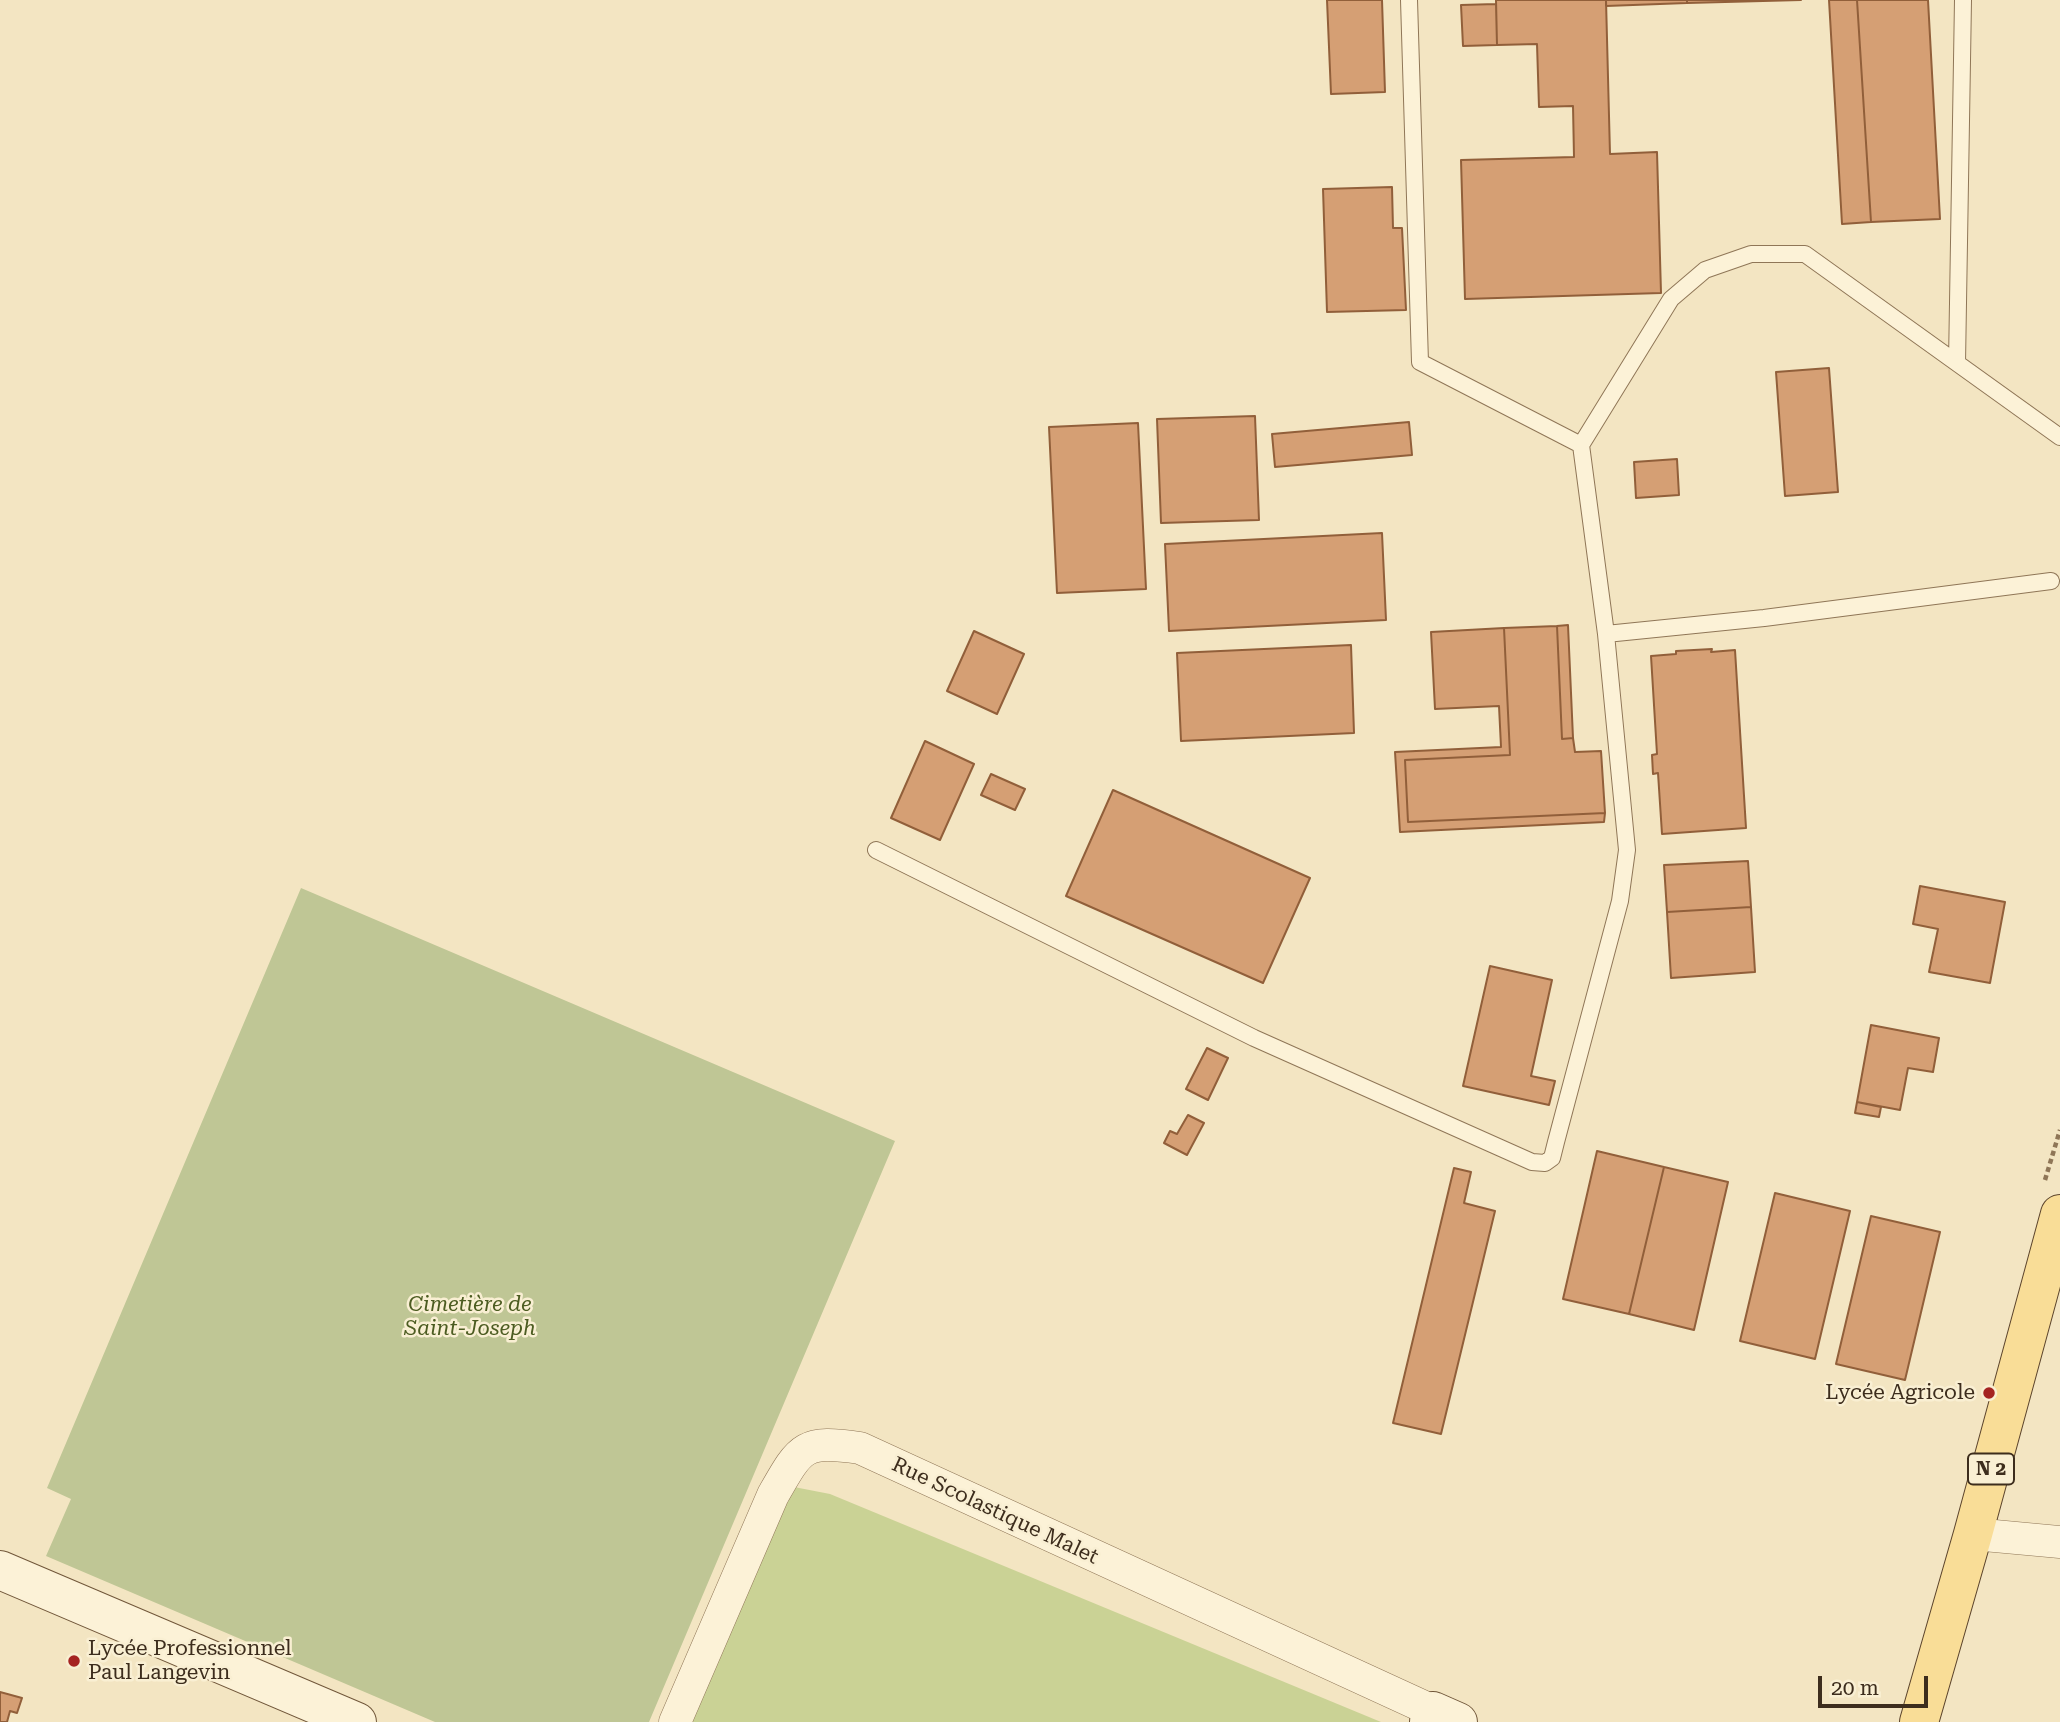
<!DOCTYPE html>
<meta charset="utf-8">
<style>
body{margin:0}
#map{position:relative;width:2060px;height:1722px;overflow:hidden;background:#f3e5c2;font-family:"Roboto Serif",serif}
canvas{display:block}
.scale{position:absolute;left:1818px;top:1676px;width:110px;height:32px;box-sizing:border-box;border:4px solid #3d2d1d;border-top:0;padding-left:9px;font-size:21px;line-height:24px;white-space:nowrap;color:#3d2d1d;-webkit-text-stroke:5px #f9efd3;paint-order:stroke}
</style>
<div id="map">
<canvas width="2060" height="1722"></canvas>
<div class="scale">20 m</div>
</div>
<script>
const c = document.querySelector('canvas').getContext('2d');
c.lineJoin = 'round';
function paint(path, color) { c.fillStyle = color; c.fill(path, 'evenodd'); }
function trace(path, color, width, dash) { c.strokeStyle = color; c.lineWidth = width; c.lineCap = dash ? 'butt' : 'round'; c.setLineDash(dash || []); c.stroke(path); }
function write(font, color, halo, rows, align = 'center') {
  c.font = font + ' "Roboto Serif",serif'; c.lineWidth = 5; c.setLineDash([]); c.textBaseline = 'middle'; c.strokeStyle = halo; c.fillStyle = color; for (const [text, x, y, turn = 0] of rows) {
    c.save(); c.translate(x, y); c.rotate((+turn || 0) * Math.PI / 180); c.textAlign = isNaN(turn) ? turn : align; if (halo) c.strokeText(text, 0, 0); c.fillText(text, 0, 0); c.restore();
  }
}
paint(new Path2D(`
 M794,1487L830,1494L1381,1722H691Z`), '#cad295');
paint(new Path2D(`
 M301,888L895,1141L649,1722H435L46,1556L71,1499L47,1488Z`), '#bfc695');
const building = new Path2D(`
 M1327,0H1382L1385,92L1331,94Z
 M1496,0H1606L1610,154L1657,152L1661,293L1465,299L1461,160L1574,157L1573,106L1539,107L1537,44L1497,45Z
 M1606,0H1687V3L1606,6Z
 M1687,0H1801L1687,3Z
 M1829,0H1857L1871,222L1842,224Z
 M1857,0H1928L1940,219L1871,222Z
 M1496,4L1497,45L1463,46L1461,5Z
 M1392,187L1393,228H1402L1406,310L1327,312L1323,189Z
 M1829,368L1838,492L1785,496L1776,372Z
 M1255,416L1259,520L1161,523L1157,419Z
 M1409,422L1412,455L1275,467L1272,434Z
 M1138,423L1146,589L1057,593L1049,427Z
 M1677,459L1679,495L1636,498L1634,462Z
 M1382,533L1386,620L1169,631L1165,544Z
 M1568,625L1573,738L1562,739L1557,626Z
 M1557,626L1562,739L1573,738L1575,752L1601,751L1605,813L1408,822L1405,760L1510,755L1504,628Z
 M1504,628L1510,755L1405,760L1408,822L1605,813L1604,822L1400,832L1395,752L1501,747L1499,706L1435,709L1431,632Z
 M974,631L1024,654L997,714L947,691Z
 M1351,645L1354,733L1181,741L1177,653Z
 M1712,649L1711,652L1735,650L1746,828L1662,834L1658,773L1653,774L1652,755L1657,754L1651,656L1676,654V651Z
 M925,741L974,764L940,840L891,818Z
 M991,774L1025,789L1015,810L981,795Z
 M1113,790L1310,878L1263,983L1066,896Z
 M1748,861L1751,907L1667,912L1664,865Z
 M1920,886L2005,902L1990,983L1929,972L1938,929L1913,924Z
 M1751,907L1755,972L1671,978L1667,912Z
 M1490,966L1552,980L1531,1076L1555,1081L1549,1105L1463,1086Z
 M1871,1025L1939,1038L1933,1072L1908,1068L1900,1110L1857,1102Z
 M1207,1048L1228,1058L1208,1100L1186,1089Z
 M1857,1102L1881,1107L1879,1117L1855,1113Z
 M1188,1115L1204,1123L1187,1155L1164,1143L1170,1131L1177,1134Z
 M1597,1151L1664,1167L1629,1314L1563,1299Z
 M1664,1167L1728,1182L1694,1330L1629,1314Z
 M1454,1168L1471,1172L1464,1203L1495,1211L1441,1434L1393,1423Z
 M1775,1193L1850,1211L1815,1359L1740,1341Z
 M1871,1216L1940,1232L1905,1380L1836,1364Z
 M0,1692L22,1698L17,1713L10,1711L7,1722H0Z`);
paint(building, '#d59f74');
trace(building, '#915f3a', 2);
const lane = new Path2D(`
 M1409,0L1420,362L1581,445
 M1957,363L1963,0
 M1606,634L1764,618L2051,581
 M876,850L1254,1038L1532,1162L1545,1163L1552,1158L1556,1142L1620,901L1627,850L1606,634L1581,445L1671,299L1705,270L1751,254H1805L2060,437`);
const street = new Path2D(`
 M1973,1534L2060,1542
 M675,1722L773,1495C801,1446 803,1440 860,1448L1433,1711`);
const secondary = new Path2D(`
 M0,1570L357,1722
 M1429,1722L1433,1711L1458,1722`);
const primary = new Path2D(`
 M1919,1722L1973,1534L2060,1214`);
trace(lane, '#8f7657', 18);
trace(street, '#8f7657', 33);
trace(secondary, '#71573a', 40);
trace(primary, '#5c442c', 40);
trace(new Path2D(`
 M2045,1180L2060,1130`), '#8f7657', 4.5, [5, 3.5]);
trace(lane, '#fcf2d7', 16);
trace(street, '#fcf2d7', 32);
trace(secondary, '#fcf2d7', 38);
trace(primary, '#f9dd97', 38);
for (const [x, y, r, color] of [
 [1989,1393,7,"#a52321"],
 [74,1661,7,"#a52321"]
]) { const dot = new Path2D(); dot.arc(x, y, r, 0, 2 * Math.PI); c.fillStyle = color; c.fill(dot); trace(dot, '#f9efd3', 2.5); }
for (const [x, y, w] of [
 [1991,1469,46]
]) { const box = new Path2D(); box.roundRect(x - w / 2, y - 15.5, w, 31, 5); c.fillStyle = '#f9efd3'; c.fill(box); trace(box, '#3d2d1d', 2); }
write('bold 19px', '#3d2d1d', null, [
 ["N 2",1991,1469]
]);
write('italic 21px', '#4c5c21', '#f9efd3', [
 ["Cimetière de",470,1305],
 ["Saint-Joseph",470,1329]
]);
write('21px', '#3d2d1d', '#f9efd3', [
 ["Lycée Agricole",1975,1393],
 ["Lycée Professionnel",88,1649,"left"],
 ["Paul Langevin",88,1673,"left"]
], 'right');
write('21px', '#3d2d1d', '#f9efd3', [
 ["Rue Scolastique Malet",995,1511,25]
]);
</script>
